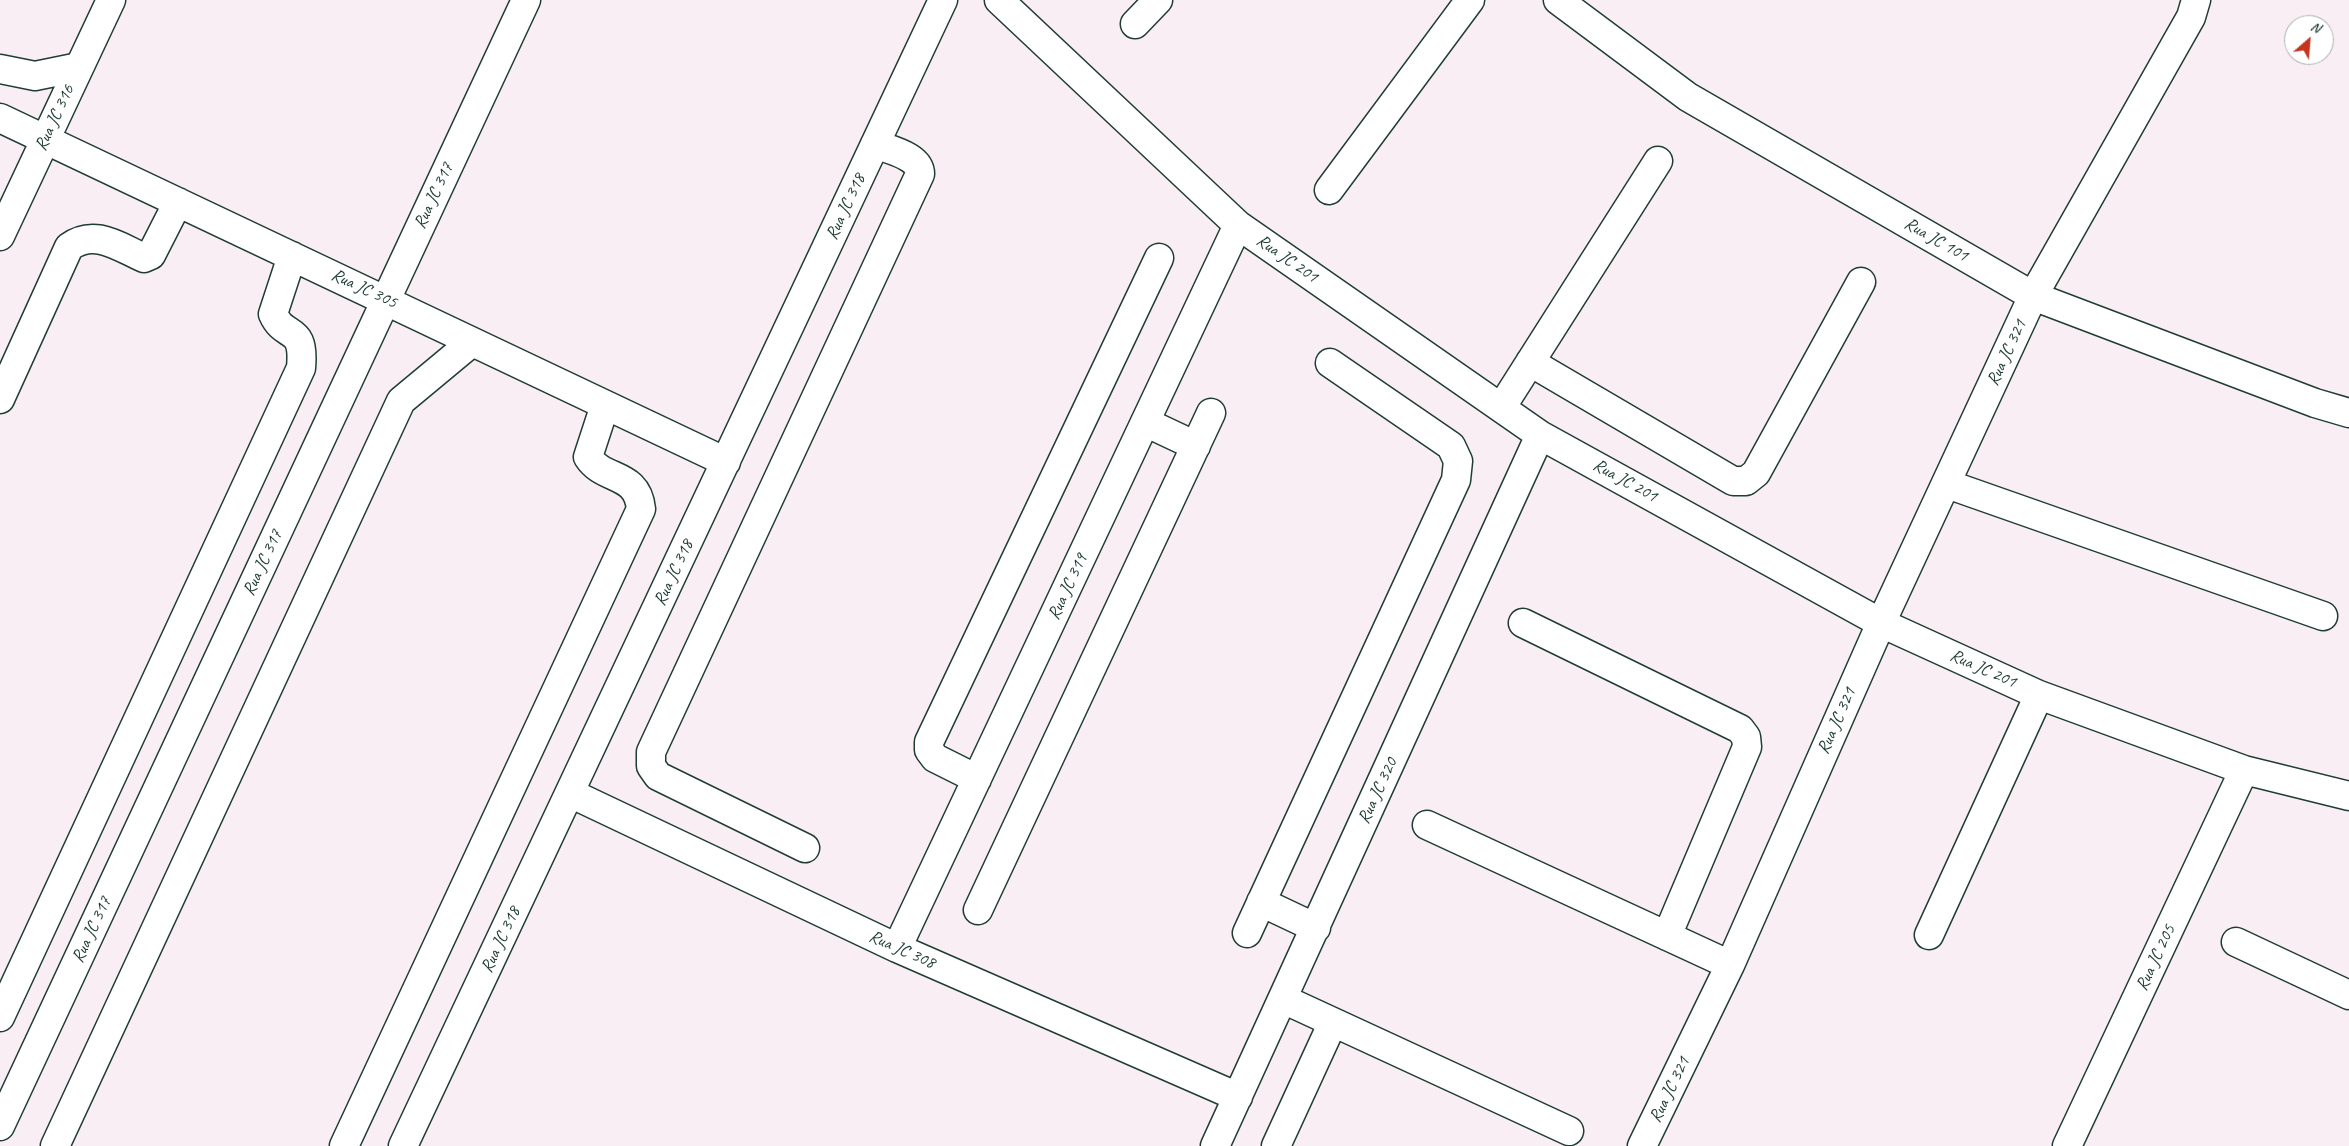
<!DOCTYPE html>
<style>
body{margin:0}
#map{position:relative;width:2349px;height:1146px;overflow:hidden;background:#f9eef4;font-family:Caveat,sans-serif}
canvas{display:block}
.north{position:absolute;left:2284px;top:15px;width:50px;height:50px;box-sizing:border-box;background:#fff;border:1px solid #a5b1ae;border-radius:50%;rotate:27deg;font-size:14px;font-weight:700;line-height:20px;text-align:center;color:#1f3d34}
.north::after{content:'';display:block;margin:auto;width:18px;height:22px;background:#c8321e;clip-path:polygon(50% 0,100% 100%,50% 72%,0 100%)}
</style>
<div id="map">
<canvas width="2349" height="1146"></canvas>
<div class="north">N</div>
</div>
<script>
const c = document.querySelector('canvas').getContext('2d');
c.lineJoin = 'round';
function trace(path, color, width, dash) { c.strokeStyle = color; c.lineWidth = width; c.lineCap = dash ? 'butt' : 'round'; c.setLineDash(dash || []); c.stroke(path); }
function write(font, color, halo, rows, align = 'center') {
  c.font = font + ' Caveat,sans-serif'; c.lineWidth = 5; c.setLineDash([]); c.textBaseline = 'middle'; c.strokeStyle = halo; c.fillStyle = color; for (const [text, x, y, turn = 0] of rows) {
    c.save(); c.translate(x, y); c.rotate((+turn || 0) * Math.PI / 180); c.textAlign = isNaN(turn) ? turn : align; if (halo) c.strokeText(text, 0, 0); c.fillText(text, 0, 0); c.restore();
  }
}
const minor = new Path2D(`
 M999,0L1238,225L1540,435L1881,623L2039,695L2244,770L2349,796
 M1558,0L1688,97L2033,296L2315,403L2349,413
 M1135,24L1158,0
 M0,69L35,76L79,67
 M0,118L726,462
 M1329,190L1470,0
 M0,236L111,0
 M1530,362L1733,481H1746L1756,473L1861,282
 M0,399L69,247C95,228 119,247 144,258L151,255L178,202
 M1501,408L1658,161
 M1145,422L1196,446
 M1947,484L2323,616
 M1523,623L1740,729L1746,737L1747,747L1667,936
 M977,779L935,758L929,750V742L1159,258
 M570,793L897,948L1238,1097
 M1427,825L1730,965
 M805,848L658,776L651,766V752L920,174C920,156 890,150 875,144
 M1261,902L1316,928
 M978,910L1211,413
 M1247,933L1456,480L1458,461L1451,446L1330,363
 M1929,935L2039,695
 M2236,942L2349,995
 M897,948L1238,225
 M1283,999L1569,1131
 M0,1017L301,368C305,323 285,341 273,314L292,256
 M0,1126L526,0
 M55,1146L401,401L472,342
 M344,1146L641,509C637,471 604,482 588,457L605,405
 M403,1146L943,0
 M1215,1146L1540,435
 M1276,1146L1333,1022
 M1642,1146L1730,965L1881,623L2033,296L2191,17L2196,0
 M2067,1146L2244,770`);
trace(minor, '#1f3d34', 31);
trace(minor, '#fff', 28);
write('18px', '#1f3d34', '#fff', [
 ["Rua JC 316",55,118,-65],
 ["Rua JC 317",434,196,-65],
 ["Rua JC 318",846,207,-65],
 ["Rua JC 101",1936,240,30],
 ["Rua JC 201",1287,259,35],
 ["Rua JC 305",364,289,25],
 ["Rua JC 321",2007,353,-65],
 ["Rua JC 201",1625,481,29],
 ["Rua JC 317",263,563,-65],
 ["Rua JC 318",674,573,-65],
 ["Rua JC 319",1068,587,-65],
 ["Rua JC 201",1983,669,24],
 ["Rua JC 321",1837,721,-66],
 ["Rua JC 320",1378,791,-65],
 ["Rua JC 317",92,930,-65],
 ["Rua JC 318",501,940,-65],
 ["Rua JC 308",902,950,24],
 ["Rua JC 205",2156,958,-65],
 ["Rua JC 321",1670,1090,-64]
]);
</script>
